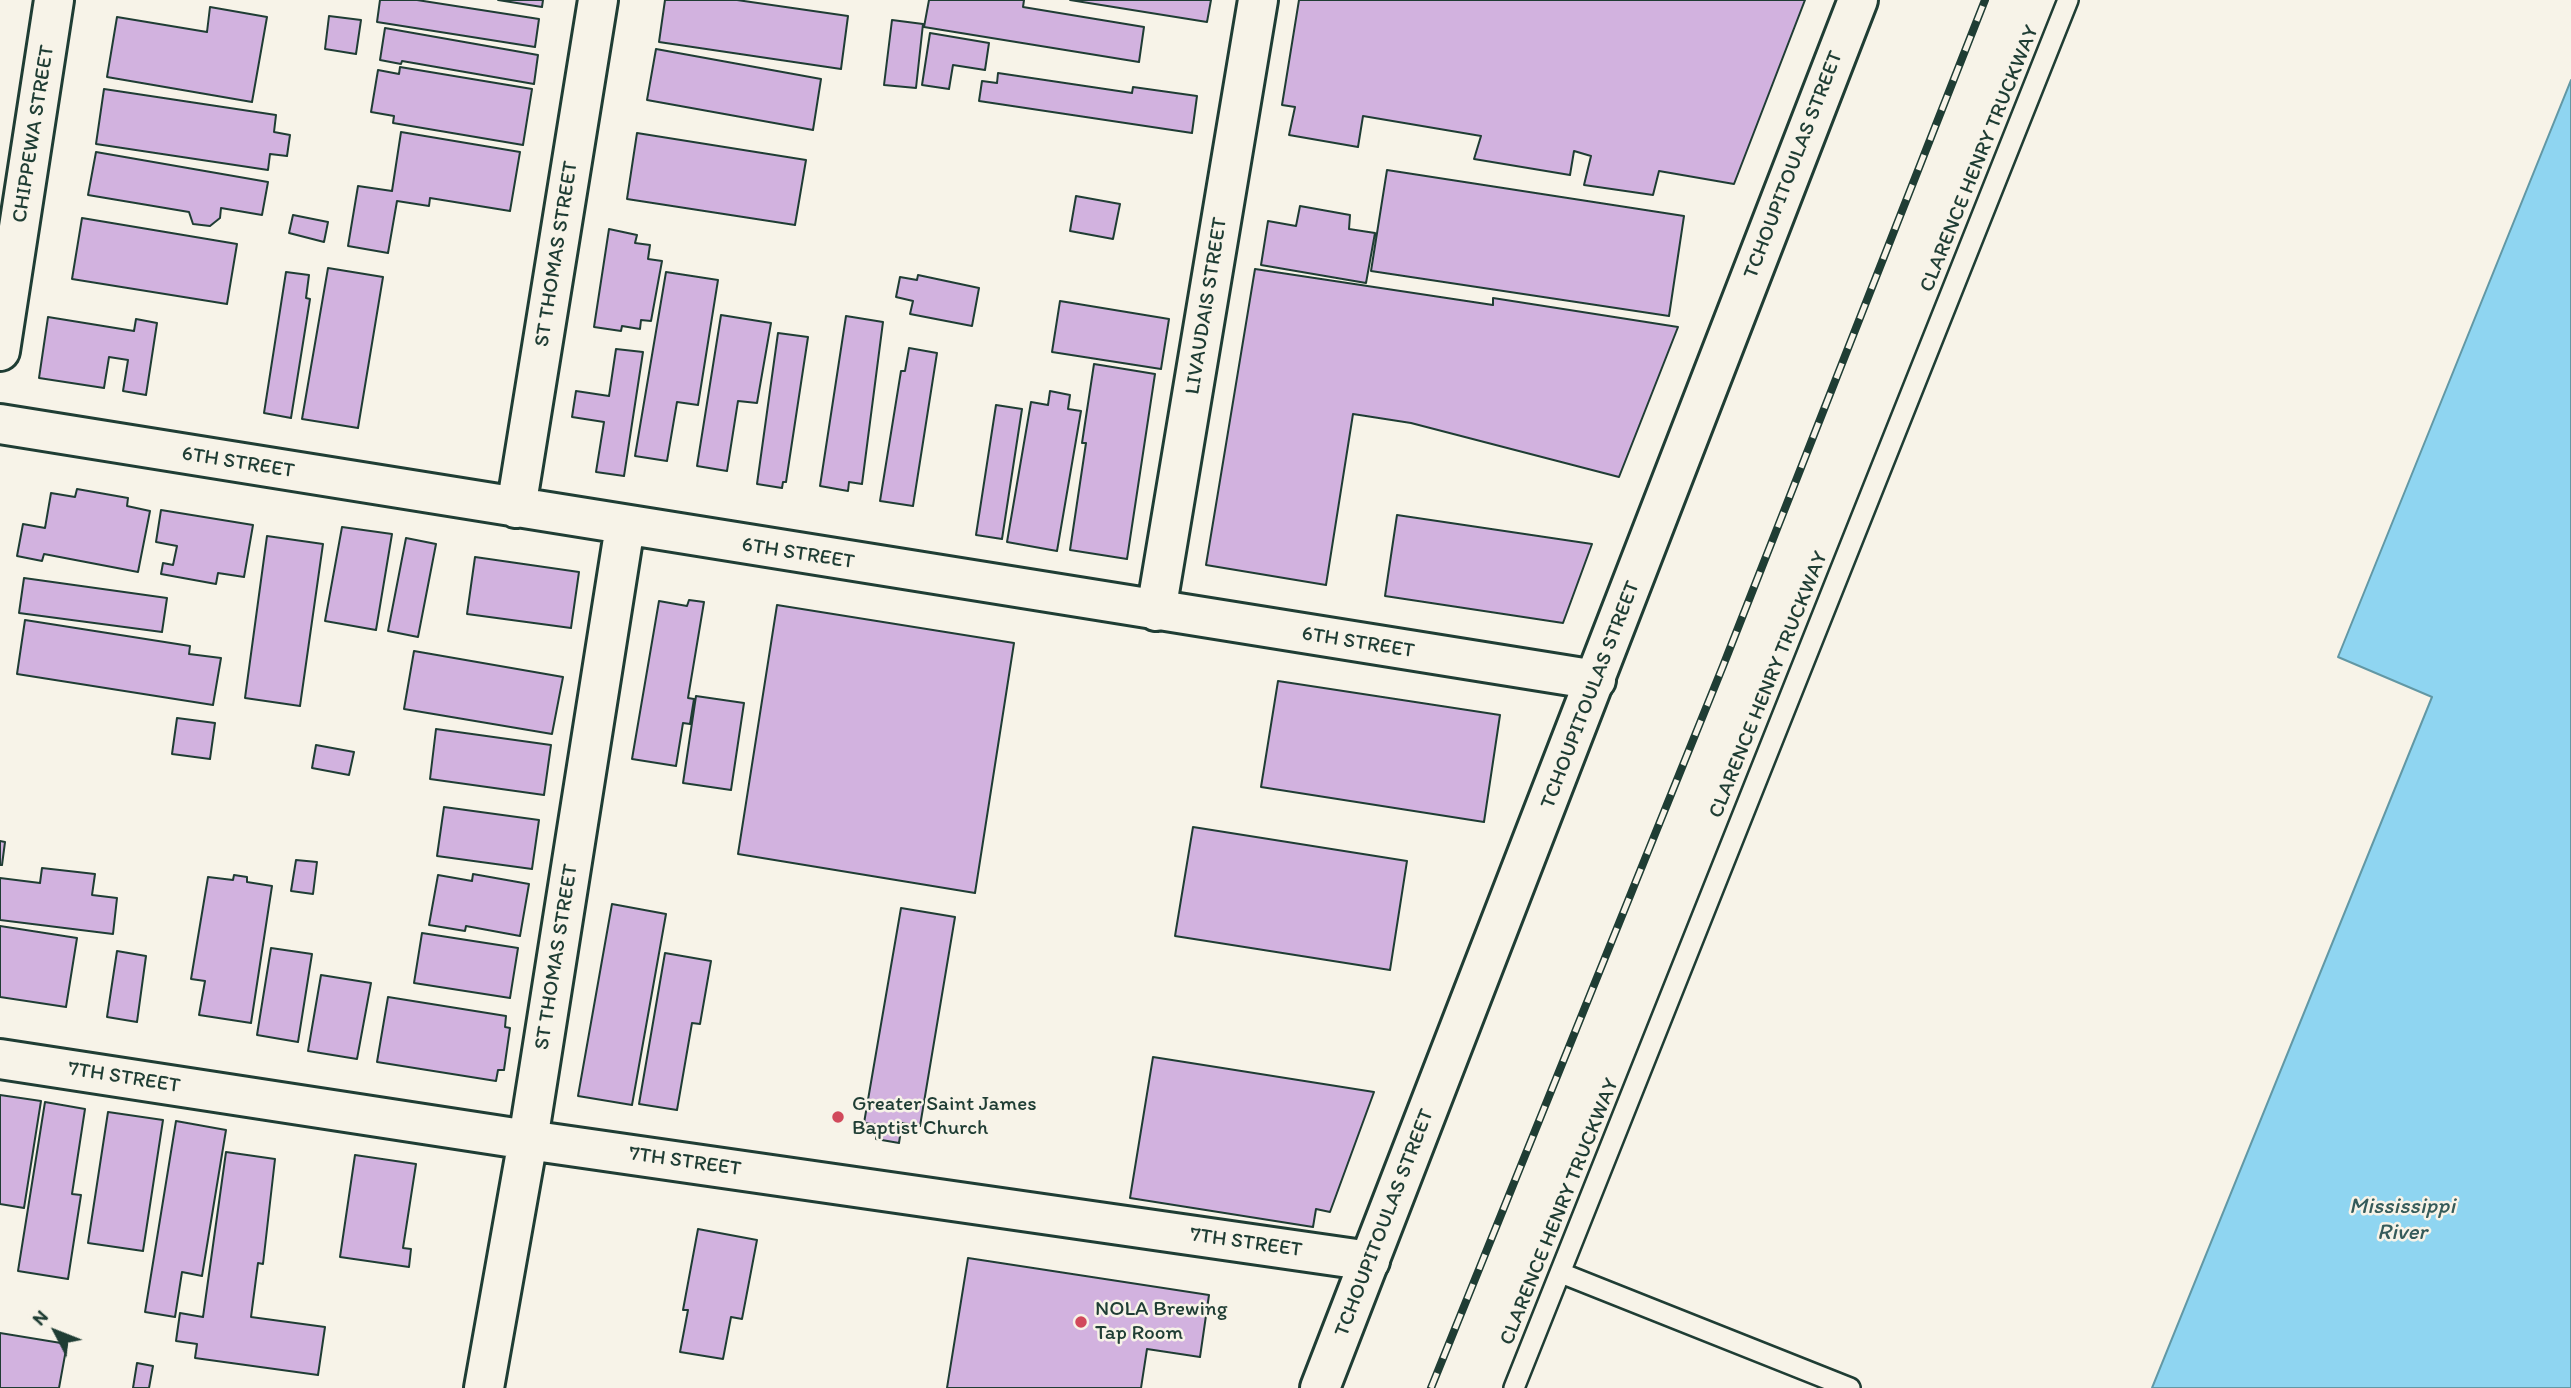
<!DOCTYPE html>
<style>
body{margin:0}
#map{position:relative;width:2571px;height:1388px;overflow:hidden;background:#f7f3e8;font-family:Itim,sans-serif}
canvas{display:block}
.north{position:absolute;left:21px;top:1297px;width:70px;height:70px;-webkit-text-stroke:5px #f7f3e8;paint-order:stroke;rotate:312deg;font-size:19px;font-weight:700;line-height:28px;text-align:center;color:#1f3d34}
.north::after{content:'';display:block;margin:auto;width:24px;height:32px;background:#1f3d34;clip-path:polygon(50% 0,100% 100%,50% 72%,0 100%)}
</style>
<div id="map">
<canvas width="2571" height="1388"></canvas>
<div class="north">N</div>
</div>
<script>
const c = document.querySelector('canvas').getContext('2d');
c.lineJoin = 'round';
function paint(path, color) { c.fillStyle = color; c.fill(path, 'evenodd'); }
function trace(path, color, width, dash) { c.strokeStyle = color; c.lineWidth = width; c.lineCap = dash ? 'butt' : 'round'; c.setLineDash(dash || []); c.stroke(path); }
function write(font, color, halo, rows, align = 'center') {
  c.font = font + ' Itim,sans-serif'; c.lineWidth = 5; c.setLineDash([]); c.textBaseline = 'middle'; c.strokeStyle = halo; c.fillStyle = color; for (const [text, x, y, turn = 0] of rows) {
    c.save(); c.translate(x, y); c.rotate((+turn || 0) * Math.PI / 180); c.textAlign = isNaN(turn) ? turn : align; if (halo) c.strokeText(text, 0, 0); c.fillText(text, 0, 0); c.restore();
  }
}
const water = new Path2D(`
 M2571,80V1388H2152L2432,697L2338,657Z`);
paint(water, '#8fd5f1');
trace(water, '#6298a5', 2);
const building = new Path2D(`
 M380,0H417L539,19L535,47L377,22Z
 M498,0H543L542,7Z
 M665,0H737L848,16L841,69L659,42Z
 M929,0H1024L1023,7L1144,27L1139,62L924,27Z
 M1070,0H1211L1207,22Z
 M1299,0H1805L1734,184L1659,171L1653,195L1584,185L1591,156L1574,151L1570,175L1474,159L1481,136L1363,116L1358,147L1289,135L1295,107L1282,105Z
 M210,7L267,17L252,102L107,77L117,17L207,32Z
 M329,16L361,20L356,54L325,49Z
 M892,20L923,24L916,88L884,85Z
 M385,28L538,55L534,84L402,61L401,64L380,60Z
 M930,33L989,43L985,70L953,65L949,89L922,85Z
 M656,49L821,79L813,130L647,100Z
 M400,67L532,89L523,145L393,123L394,116L371,112L378,70L399,74Z
 M998,73L1132,93L1133,87L1197,96L1192,133L979,101L982,81L997,83Z
 M104,89L276,115L274,132L290,135L287,156L270,154L268,170L96,144Z
 M401,132L520,152L510,211L430,198L429,206L397,201L388,253L348,246L358,186L392,191Z
 M637,133L806,160L795,225L627,199Z
 M96,152L268,182L262,215L221,208L220,218L210,226L193,224L189,212L88,195Z
 M1387,170L1684,216L1669,316L1371,271Z
 M1076,196L1120,204L1113,239L1070,231Z
 M1300,206L1350,215L1349,229L1375,233L1366,283L1261,265L1268,221L1296,226Z
 M293,215L328,222L324,242L289,233Z
 M82,218L237,244L227,304L72,279Z
 M609,229L637,235L635,243L650,245L648,259L662,261L651,321L641,320L640,329L622,326L621,331L594,327Z
 M328,268L383,277L358,428L302,419Z
 M1255,269L1493,305V298L1678,327L1619,477L1411,423L1353,414L1326,585L1206,565Z
 M286,272L309,275L306,298L310,299L291,418L264,413Z
 M666,272L718,280L698,405L677,402L667,461L635,456Z
 M918,275L979,288L972,326L910,314L913,301L896,297L900,277L917,280Z
 M1060,301L1169,319L1161,369L1052,352Z
 M721,315L771,323L757,403L738,401L727,471L697,466Z
 M846,316L883,322L862,484L849,482L848,491L820,486Z
 M48,317L134,331L136,319L157,323L146,395L123,391L128,360L109,357L104,388L39,378Z
 M778,333L808,337L786,482H783L782,488L757,484Z
 M909,348L937,353L913,506L880,501L901,371H905Z
 M616,349L643,352L624,476L596,472L604,422L572,417L576,391L609,396Z
 M1094,364L1155,374L1127,559L1070,550L1086,443H1082Z
 M1050,391L1070,395L1068,409L1081,411L1057,551L1007,542L1031,402L1048,405Z
 M996,405L1022,409L1002,539L976,535Z
 M77,489L128,498L127,506L150,511L138,572L44,554L42,561L17,556L23,524L45,528L51,493L75,497Z
 M161,510L253,525L244,577L218,573L216,584L161,574L163,563L173,565L177,546L156,542Z
 M1397,515L1592,544L1563,623L1385,596Z
 M342,527L392,534L376,630L325,621Z
 M267,536L323,544L300,706L245,698Z
 M406,538L436,544L418,637L388,631Z
 M475,557L579,572L571,628L467,614Z
 M24,578L167,598L162,632L19,613Z
 M689,600L704,602L688,698L694,699L690,724L683,723L676,766L632,759L659,601L687,606Z
 M777,605L1014,643L975,893L738,854Z
 M25,620L190,646L189,654L221,658L213,705L17,674Z
 M414,651L563,677L552,734L404,709Z
 M1278,681L1500,715L1484,822L1261,787Z
 M696,696L744,703L731,790L683,783Z
 M177,718L215,723L210,759L172,754Z
 M436,729L551,745L544,795L430,779Z
 M316,745L354,752L349,775L312,768Z
 M444,807L539,820L532,869L437,856Z
 M1193,827L1407,861L1390,970L1175,936Z
 M0,841L5,842L2,865H0Z
 M296,860L317,862L313,894L291,891Z
 M42,868L95,874L92,895L117,898L113,934L0,920V878L40,883Z
 M473,874L529,884L520,936L466,926L465,931L429,925L438,875L472,881Z
 M234,875L247,877V882L272,886L251,1023L199,1015L205,981L191,979L208,877L233,880Z
 M612,904L666,914L632,1105L578,1096Z
 M901,908L955,917L920,1126L902,1123L899,1143L876,1139L879,1125L864,1123Z
 M0,926L77,938L66,1007L0,997Z
 M422,933L518,948L510,998L414,983Z
 M271,948L312,954L298,1042L257,1035Z
 M117,951L146,956L137,1022L107,1017Z
 M665,953L711,961L700,1024L692,1023L677,1110L639,1104Z
 M321,975L371,983L357,1059L308,1051Z
 M388,997L506,1016L505,1027L510,1028L504,1070H498L496,1081L377,1062Z
 M1153,1057L1374,1092L1330,1212L1316,1209L1313,1227L1130,1198Z
 M0,1095L41,1101L24,1208L0,1204Z
 M45,1102L85,1109L72,1194L81,1195L68,1279L18,1271Z
 M108,1112L163,1120L143,1251L88,1243Z
 M176,1121L226,1130L202,1276L182,1272L175,1317L145,1312Z
 M226,1152L275,1159L263,1264L258,1263L251,1317L325,1327L318,1375L195,1358L197,1344L176,1341L180,1313L203,1317Z
 M355,1155L416,1164L403,1248L411,1249L409,1267L340,1257Z
 M698,1229L757,1240L742,1319L731,1317L723,1359L680,1352L688,1310H683Z
 M968,1258L1209,1295L1200,1357L1147,1349L1141,1388H947Z
 M0,1333L67,1344L59,1388H0Z
 M137,1363L153,1366L149,1388H133Z`);
paint(building, '#d2b2df');
trace(building, '#1f3d34', 2);
const service = new Path2D(`
 M1561,1273L1850,1388
 M1514,1388L2068,0`);
const minor = new Path2D(`
 M0,351L54,0
 M0,424L1596,680
 M516,508L598,0
 M1156,611L1258,0
 M0,1059L528,1140L1370,1261
 M484,1388L528,1140L625,526`);
const tertiary = new Path2D(`
 M1320,1388L1858,0`);
trace(service, '#1f3d34', 24);
trace(minor, '#1f3d34', 44);
trace(tertiary, '#1f3d34', 44);
trace(service, '#f7f3e8', 19);
trace(minor, '#f7f3e8', 38);
trace(tertiary, '#f7f3e8', 38);
const rail = new Path2D(`
 M1431,1388L1723,666L1985,0`);
trace(rail, '#1f3d34', 8);
trace(rail, '#f7f3e8', 5, [16]);
for (const [x, y, r, color] of [
 [838,1117,7,"#d1495b"],
 [1081,1322,7,"#d1495b"]
]) { const dot = new Path2D(); dot.arc(x, y, r, 0, 2 * Math.PI); c.fillStyle = color; c.fill(dot); trace(dot, '#f7f3e8', 2.5); }
write('21px', '#1f3d34', '#f7f3e8', [
 ["CHIPPEWA STREET",34,134,-81],
 ["CLARENCE HENRY TRUCKWAY",1980,159,-68],
 ["TCHOUPITOULAS STREET",1794,165,-69],
 ["ST THOMAS STREET",557,254,-81],
 ["LIVAUDAIS STREET",1207,306,-81],
 ["6TH STREET",238,463,9],
 ["6TH STREET",798,554,9],
 ["6TH STREET",1358,643,9],
 ["CLARENCE HENRY TRUCKWAY",1769,685,-68],
 ["TCHOUPITOULAS STREET",1591,695,-69],
 ["ST THOMAS STREET",557,957,-81],
 ["7TH STREET",124,1078,9],
 ["7TH STREET",685,1162,8],
 ["CLARENCE HENRY TRUCKWAY",1560,1212,-68],
 ["TCHOUPITOULAS STREET",1385,1223,-69],
 ["7TH STREET",1246,1243,8]
]);
write('21px', '#1f3d34', '#f7f3e8', [
 ["Greater Saint James",852,1105],
 ["Baptist Church",852,1129],
 ["NOLA Brewing",1095,1310],
 ["Tap Room",1095,1334]
], 'left');
write('italic 23px', '#355b5a', '#f7f3e8', [
 ["Mississippi",2402,1207],
 ["River",2402,1233]
]);
</script>
